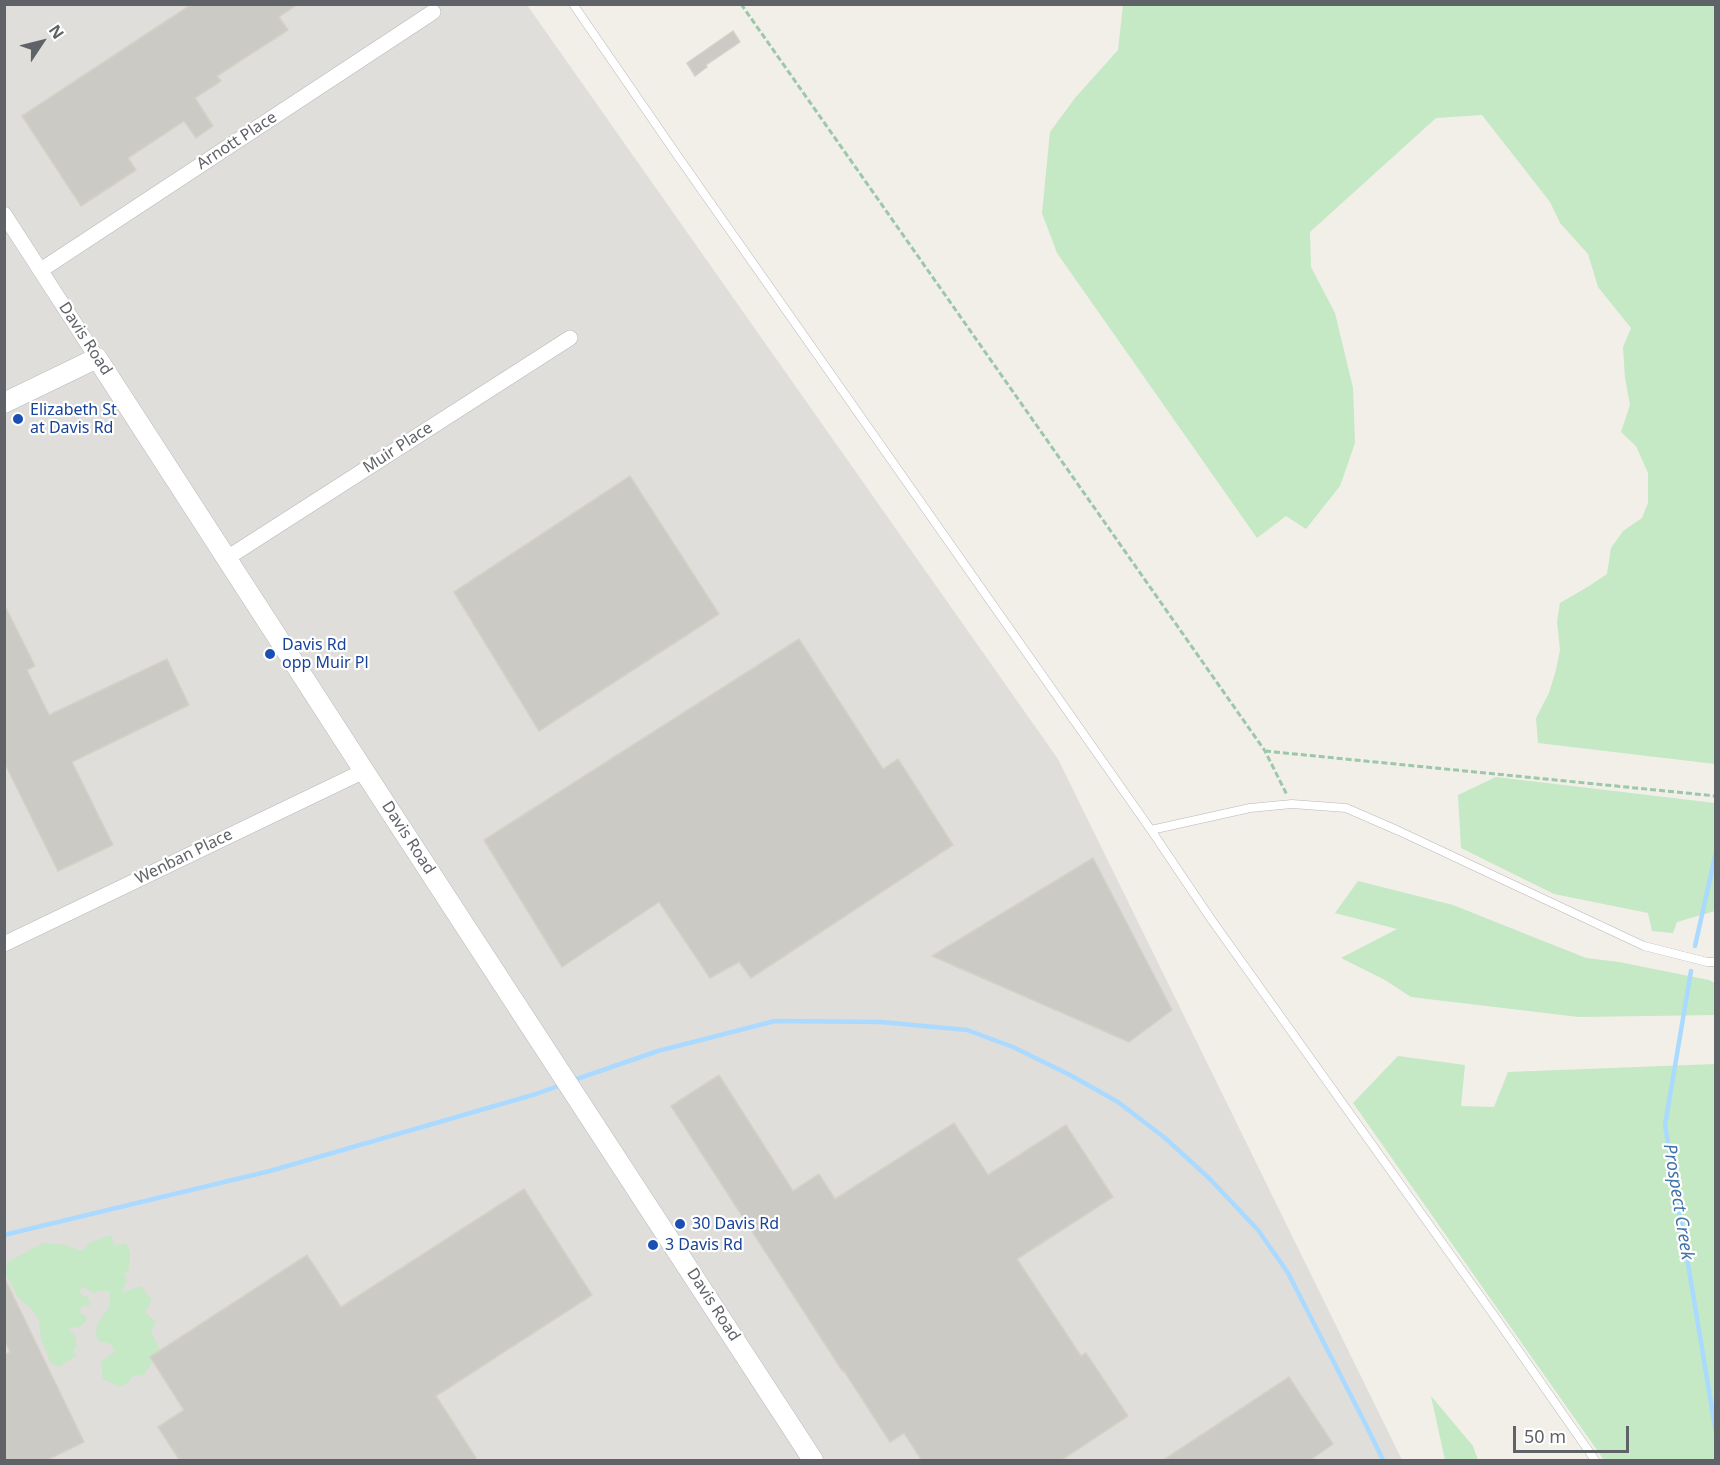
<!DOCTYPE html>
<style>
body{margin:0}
#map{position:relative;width:1720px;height:1465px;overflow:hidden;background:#f1efe8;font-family:"Noto Sans",sans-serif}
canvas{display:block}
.frame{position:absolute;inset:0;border:6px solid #5f6368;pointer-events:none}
.north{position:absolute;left:12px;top:12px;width:60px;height:60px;-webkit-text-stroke:4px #fff;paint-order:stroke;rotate:55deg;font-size:16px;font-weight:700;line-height:24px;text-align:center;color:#5f6368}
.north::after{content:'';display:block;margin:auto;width:21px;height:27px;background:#5f6368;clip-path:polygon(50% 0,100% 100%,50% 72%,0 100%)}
.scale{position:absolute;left:1513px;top:1426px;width:116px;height:27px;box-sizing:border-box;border:3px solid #5f6368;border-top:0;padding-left:8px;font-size:18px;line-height:21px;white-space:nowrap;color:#5f6368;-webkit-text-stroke:4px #fff;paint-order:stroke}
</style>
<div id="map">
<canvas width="1720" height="1465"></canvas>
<div class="frame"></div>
<div class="north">N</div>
<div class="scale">50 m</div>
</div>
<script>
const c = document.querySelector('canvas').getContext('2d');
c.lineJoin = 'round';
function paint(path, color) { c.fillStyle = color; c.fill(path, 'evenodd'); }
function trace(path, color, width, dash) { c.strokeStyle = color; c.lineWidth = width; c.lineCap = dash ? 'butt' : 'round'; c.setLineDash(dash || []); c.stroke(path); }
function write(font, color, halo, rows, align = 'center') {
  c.font = font + ' "Noto Sans",sans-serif'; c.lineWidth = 4.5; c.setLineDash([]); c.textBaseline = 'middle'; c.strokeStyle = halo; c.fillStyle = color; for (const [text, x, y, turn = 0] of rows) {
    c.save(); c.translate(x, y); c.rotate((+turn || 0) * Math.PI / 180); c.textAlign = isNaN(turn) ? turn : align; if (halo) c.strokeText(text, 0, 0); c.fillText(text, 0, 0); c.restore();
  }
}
paint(new Path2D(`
 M5,5H527L1058,759L1402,1460H5Z`), '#e0deda');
paint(new Path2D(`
 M1123,5H1715V764L1538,743L1536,718L1549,693L1556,670L1560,650L1557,621L1560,603L1589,586L1607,574L1611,548L1623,531L1642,518L1648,503V473L1636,446L1621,432L1630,405L1625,378L1623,347L1631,328L1598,287L1588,254L1560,223L1550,202L1482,115L1436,118L1310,232L1311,267L1335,313L1353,388L1355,443L1340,486L1306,529L1286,516L1257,538L1057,253L1042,213L1050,132L1075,98L1118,50Z
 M1496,777L1715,803V911L1677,922L1673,933L1652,931L1648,913L1554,894L1461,848L1458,795Z
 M1358,881L1453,905L1586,958L1619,962L1709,980L1715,983V1015L1579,1017L1411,997L1385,980L1341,958L1397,929L1335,913Z
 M1398,1056L1465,1065L1461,1106L1494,1107L1508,1072L1715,1064V1460H1604L1353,1103Z
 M111,1235L114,1245L126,1244L130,1252L129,1270L124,1274L127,1279L122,1293L140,1286L152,1300L145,1312L156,1322L151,1332L160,1350L144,1375L133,1376L129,1382L120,1387L103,1379L101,1361L115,1352L111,1344L98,1341C93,1327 100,1318 110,1307V1291H99L94,1293L82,1286L80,1292L82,1297L87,1296L91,1305L82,1306L79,1313L85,1315L87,1319L80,1327L69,1328L76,1338L75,1342L77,1344L73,1351L77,1355L59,1367L51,1363L41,1339L39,1320L32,1309L18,1297L5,1272L8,1262L43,1243L64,1245L82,1251L91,1242Z
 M1431,1396L1473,1446L1478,1460H1445Z`), '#c5e8c5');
trace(new Path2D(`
 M1695,946L1716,852
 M1691,971L1665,1125L1716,1433
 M571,1081L658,1051L775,1021L881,1022L967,1030L1013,1047L1070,1075L1118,1102L1165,1138L1209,1178L1258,1230L1288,1273L1366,1425L1383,1460
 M4,1235L270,1171L536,1094L564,1084`), '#aadaff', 4.5);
const building = new Path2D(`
 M192,4H298L279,17L288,30L217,76L221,81L195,98L213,126L196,138L184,121L128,158L136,170L81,206L22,116Z
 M733,31L740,42L706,65L707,67L695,76L687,63Z
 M630,476L719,614L539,731L454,592Z
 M4,604L35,666L27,670L49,715L167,659L189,705L72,762L113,845L58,871L4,762Z
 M799,639L883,769L898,759L953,845L751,978L739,962L710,978L659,902L562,967L484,840Z
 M1093,858L1172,1010L1129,1042L932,956Z
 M719,1075L793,1191L819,1174L835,1199L954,1123L988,1175L1066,1125L1113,1197L1017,1259L1081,1356L1086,1353L1128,1416L1060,1461H922L904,1433L890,1442L844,1371L843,1372L671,1106Z
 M524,1189L592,1295L436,1396L478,1461H180L158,1427L184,1410L150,1357L307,1255L341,1307Z
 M4,1277L84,1442L45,1461H4V1355L10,1352L4,1339Z
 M1289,1377L1333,1444L1309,1461H1162Z`);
paint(building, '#cccac5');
trace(building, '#d6d1c6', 1.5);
const service = new Path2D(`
 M573,4L677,155L1151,830L1211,919L1493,1314L1595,1460
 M1151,830L1250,808L1292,804L1346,808L1399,831L1644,946L1707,962H1716`);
const minor = new Path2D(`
 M4,214L97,358
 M41,270L433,12
 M227,558L570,338
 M4,944L364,771`);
const tertiary = new Path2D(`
 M4,403L97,358L364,771L813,1460`);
trace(service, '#b5b8bc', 9);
trace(minor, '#b5b8bc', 16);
trace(tertiary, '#b5b8bc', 21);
trace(new Path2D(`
 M741,4L1265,751L1287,795
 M1265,751L1716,796`), '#9cc7a9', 3, [6, 3]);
trace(service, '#fff', 8);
trace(minor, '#fff', 15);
trace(tertiary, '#fff', 20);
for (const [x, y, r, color] of [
 [18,419,6,"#1a4fb4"],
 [270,654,6,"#1a4fb4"],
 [680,1224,6,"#1a4fb4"],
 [653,1245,6,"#1a4fb4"]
]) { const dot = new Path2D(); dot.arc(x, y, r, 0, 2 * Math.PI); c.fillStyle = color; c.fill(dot); trace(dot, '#fff', 2); }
write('16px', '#5f6368', '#fff', [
 ["Arnott Place",237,141,-33],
 ["Davis Road",85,339,57],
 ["Muir Place",398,448,-33],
 ["Davis Road",408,838,57],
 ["Wenban Place",184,857,-26],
 ["Davis Road",713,1305,57]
]);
write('16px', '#164399', '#fff', [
 ["Elizabeth St",30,410],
 ["at Davis Rd",30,428],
 ["Davis Rd",282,645],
 ["opp Muir Pl",282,663],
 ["30 Davis Rd",692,1224],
 ["3 Davis Rd",665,1245]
], 'left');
write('italic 18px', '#4174aa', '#fff', [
 ["Prospect Creek",1678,1202,81]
]);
</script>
